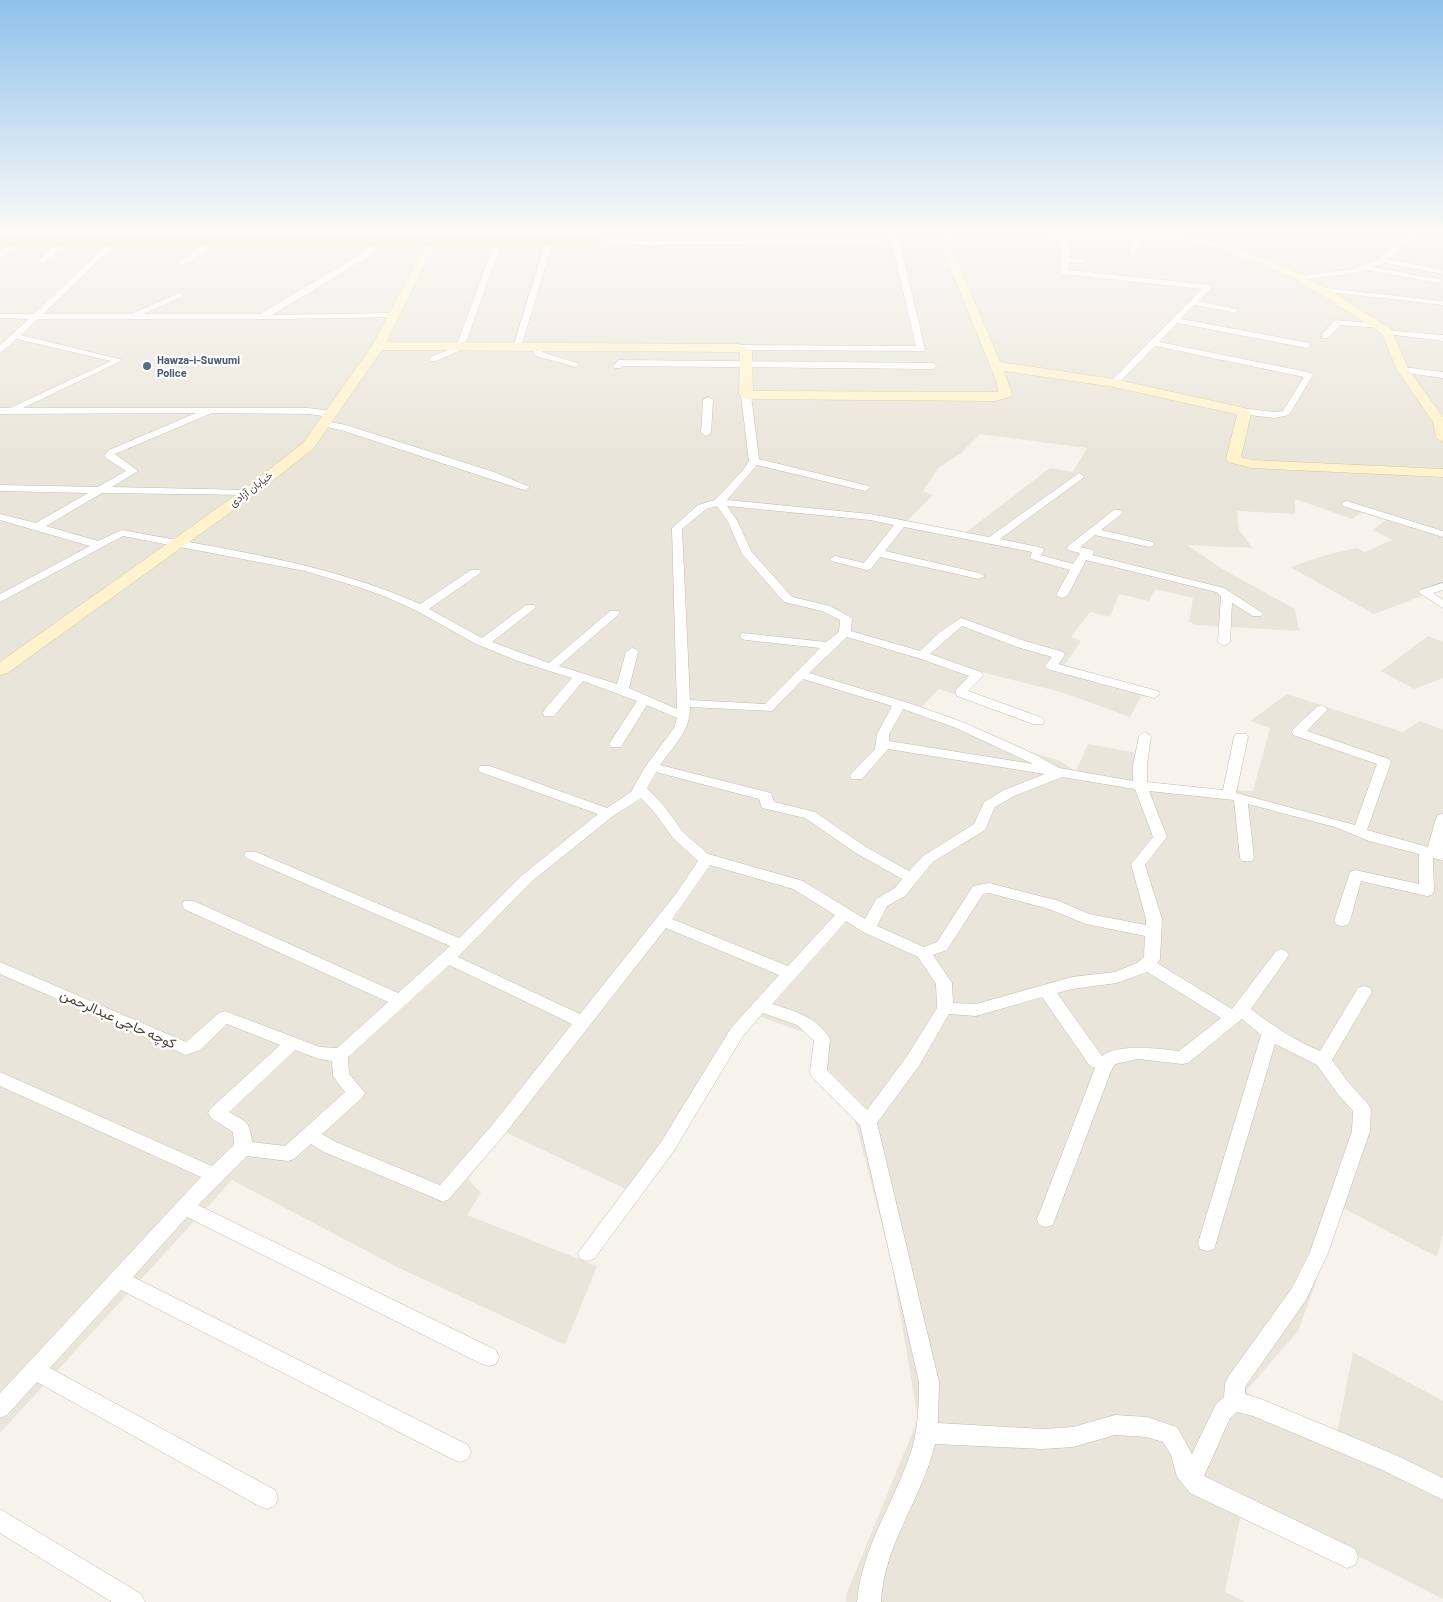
<!DOCTYPE html>
<meta charset="utf-8">
<style>
body{margin:0}
canvas{display:block;background:#f6f3ec}
</style>
<canvas width="1443" height="1602"></canvas>
<script>
const c = document.querySelector('canvas').getContext('2d');
c.lineJoin = 'round';
function paint(path, color) { c.fillStyle = color; c.fill(path, 'evenodd'); }
function trace(path, color, width, dash) { c.strokeStyle = color; c.lineWidth = width; c.lineCap = dash ? 'butt' : 'round'; c.setLineDash(dash || []); c.stroke(path); }
function write(font, color, halo, rows, align = 'center') {
  c.font = font + ' Barlow,Vazirmatn,sans-serif'; c.lineWidth = 4.5; c.setLineDash([]); c.textBaseline = 'middle'; c.strokeStyle = halo; c.fillStyle = color; for (const [text, x, y, turn = 0] of rows) {
    c.save(); c.translate(x, y); c.rotate((+turn || 0) * Math.PI / 180); c.textAlign = isNaN(turn) ? turn : align; if (halo) c.strokeText(text, 0, 0); c.fillText(text, 0, 0); c.restore();
  }
}
paint(new Path2D(`
 M0,231H1443V583L1423,588L1427,594L1374,614L1290,567L1326,555L1357,548L1365,552L1392,540L1373,530L1386,520L1363,512L1352,519L1295,499V514L1237,511L1239,530L1253,548L1187,545L1224,570L1295,609L1299,631L1197,625L1189,622L1193,598L1155,589L1149,601L1119,594L1110,617L1090,612L1071,637L1081,641L1060,672L1142,695L1130,717L1061,692L977,671L954,694L939,689L922,707L988,733L1027,751L1058,760L1076,771L1088,744L1137,753L1135,782L1180,787L1253,791L1270,728L1250,721L1287,694L1403,732L1420,721L1443,730V1234L1437,1257L1343,1208L1298,1331L1246,1391L1314,1438L1334,1448L1353,1352L1443,1401V1599L1366,1560L1243,1505L1225,1592L1246,1602H846V1595L918,1419L891,1260L855,1121L813,1072L817,1037L759,1016L742,1034L630,1191L505,1132L468,1179L481,1193L467,1215L597,1266L565,1345L397,1267L232,1180L0,1433ZM980,434L1087,448L1073,472L1050,468L961,536L904,524L933,495L923,491L938,468L961,453Z
 M1428,636L1443,642V678L1414,689L1381,671Z`), '#eae5da');
const street = new Path2D(`
 M27,231H35L0,259V253Z
 M122,231H130L43,314H131L179,293H182V297L143,314H260L361,254L376,241L380,243L367,258L272,315L395,313L399,315L395,317L283,319H38L21,335L123,360L23,408H308L331,411L336,414L331,417L308,414L212,413L115,454L138,471L112,487L248,490L253,493L252,495L102,493L46,526L98,541L122,530C223,549 326,562 420,604L471,570H479L481,572L479,574L429,609L482,638L526,605H534L536,607L534,609L492,642L549,663L610,611H618L620,613L618,615L559,666L617,684L626,652L632,648L636,649L638,652L629,688L677,709L672,528L698,505L715,500L743,470L749,461L741,395L746,392L751,395L759,459L869,486L870,488L865,491L757,465L727,500L870,514L989,537L1079,473L1084,476L1083,478L1000,539L1043,548L1044,550L1041,555L1073,564L1080,553L1068,550L1067,548L1068,546L1114,510H1122L1123,512L1122,514L1101,530L1153,542L1154,544L1153,546L1149,547L1095,535L1080,547L1093,550L1094,552L1092,555L1224,588L1261,612L1263,614L1261,616H1253L1232,603L1230,642L1224,646L1218,642L1221,596L1216,592L1086,560L1068,595L1062,598L1056,595L1070,570L1031,559L1030,557L1032,552L904,527L885,551L979,573L985,576L979,579L880,557L871,569L867,570L831,561L830,559L835,556L864,563L894,525L870,520L727,506L738,522L751,551L792,597L830,606L850,617L852,619L851,631L920,651L941,631L961,618L1025,641L1063,652L1065,655L1058,664L1158,691L1160,694L1154,698L1047,669L1045,666L1052,657L1017,647L962,626L930,654L981,672L983,675L981,678L968,691L1043,718L1044,721L1043,724H1033L957,696L955,691L969,676L918,658L847,637L809,673L912,704L965,723L1034,754L1059,768L1133,781V765L1139,736L1145,732L1151,736L1147,765V782L1223,790L1234,737L1236,734H1246L1248,737L1236,793L1355,825L1377,764L1293,735L1292,732L1293,729L1318,706L1322,705L1328,709L1307,731L1389,759L1391,762L1367,830L1428,847L1436,818L1438,815L1443,814V860L1433,858L1434,891L1432,895L1427,896L1361,881L1350,921L1347,925L1342,926L1337,925L1334,921L1350,872L1355,870L1419,884V854L1369,841L1335,827L1248,804L1254,858L1252,861H1242L1240,858L1234,800L1149,791L1167,837L1145,865L1162,919L1160,959L1157,963L1232,1009L1276,951L1281,949L1286,951L1289,955L1251,1009C1273,1026 1294,1040 1320,1051L1358,988L1364,986L1370,988L1372,992L1332,1060L1349,1083L1368,1104L1371,1109L1370,1131L1328,1253L1306,1300L1245,1387V1394L1261,1399L1398,1456L1443,1478V1500L1382,1470L1253,1416L1237,1412L1230,1418L1204,1476L1355,1549L1358,1557L1355,1565L1347,1568L1190,1493L1177,1477L1171,1455L1163,1442L1147,1437L1115,1435L1073,1447L1043,1449L935,1444C922,1499 884,1544 881,1602H857C862,1549 891,1507 909,1458C918,1434 919,1408 919,1382L860,1125L812,1077L810,1072L814,1041L797,1025L763,1013L743,1036L673,1152L594,1259L587,1261L580,1259L578,1253L661,1142L731,1028L779,975L666,928L504,1135L449,1199L443,1202L437,1199L324,1152L311,1144L294,1159L288,1161L247,1156L198,1205L496,1350L499,1357L496,1364L489,1366L482,1364L187,1217L133,1277L468,1445L471,1452L468,1459L460,1462L452,1459L121,1290L50,1368L275,1490L278,1498L275,1506L267,1509L259,1506L37,1382L7,1415L0,1418V1393L201,1177L0,1086V1072L212,1166L234,1145L233,1132L211,1118L208,1113L211,1108L280,1045L227,1024L200,1050L186,1055L0,974V962L186,1042L219,1013L225,1011L320,1047L337,1048L388,1002L184,909L182,905L184,901H194L398,993L450,946L246,858L244,855L246,852H256L459,938L521,876L598,814L480,772L478,769L480,766H490L607,808L631,792L645,767L674,728L677,718L647,705L621,747H611L609,744L637,701L583,681L554,716H544L543,713L544,710L572,678L518,661L476,644L417,611L384,596L355,586L305,571L123,536L0,602V594L90,546L0,520V514L36,523L88,493L0,491V485L98,487L126,471L106,458L104,456L109,450L196,413L0,414V408H10L111,361L17,339L0,353V345L29,319L0,318V314H34ZM717,506L728,522L742,554L784,602L822,611L840,620L839,632L826,642L742,633L740,636L742,639L746,640L820,648L765,704L690,700L682,529L706,509ZM803,679L892,706L877,734L875,749L852,773L850,776L852,779H862L888,749L1045,774L1004,790L984,802L974,824L923,856L909,871L866,847L815,812L774,802L771,793L660,765C673,747 691,730 690,707L772,711ZM903,709L956,728L1033,764L889,741V734ZM656,772L759,799L762,808L805,818L856,853L902,879L895,888L876,899L865,919L803,881L708,854L683,832L664,806L647,788ZM1062,777L1135,789L1153,837L1131,864L1146,919V925L1089,914L1059,901L989,883L973,886L937,942L924,947L877,926L887,906L905,896L933,862L985,830L995,807L1014,796ZM641,798L654,812L673,838L698,861L675,895L580,1014L458,957L531,882L613,816ZM710,865L793,889L835,915L788,966L672,919ZM989,893L1049,909L1086,924L1145,936L1144,957L1137,963L1115,972L1072,977L976,1004L953,1003L952,983L933,955L947,950L983,894ZM846,921L863,932L918,957L936,984L937,1008L907,1056L867,1110L827,1070L830,1039C818,1017 794,1011 772,1004ZM449,965L572,1024L492,1125L440,1185L336,1142L322,1134L362,1098L365,1093L349,1074L348,1057ZM1147,972L1221,1018L1179,1051C1158,1049 1119,1043 1102,1056L1057,993L1072,989L1117,983ZM1042,997L1090,1066L1095,1068L1037,1219L1039,1225L1046,1227L1053,1225L1055,1219L1111,1071L1115,1064L1138,1059L1182,1064L1188,1063L1242,1019L1261,1035L1198,1243L1200,1249L1207,1251L1214,1249L1216,1243L1275,1044L1317,1065L1337,1093L1353,1111L1352,1131L1310,1252L1292,1288L1228,1377L1225,1384L1224,1397L1216,1404L1192,1454L1177,1427L1147,1417L1115,1415L1073,1427L1043,1429L938,1423L939,1382L877,1123L919,1066L949,1014L976,1016ZM295,1050L319,1059L332,1061L333,1076L345,1092L285,1146L252,1142C250,1121 246,1122 229,1112Z
 M436,231H443L434,245H428L427,243Z
 M889,231H897L925,349L924,351L737,350L736,348L740,345L916,346Z
 M1049,231H1057C1066,238 1070,246 1070,258L1083,259L1087,261L1083,263L1069,262L1068,270L1211,285V289L1198,301L1237,309V313L1194,305L1181,319L1310,343V347L1307,348L1177,323L1159,342L1312,373L1313,375L1289,415L1275,418L1240,414L1235,411L1240,408L1275,412L1283,411L1304,377L1155,346L1117,385H1111V381L1202,289L1061,274C1058,251 1070,253 1049,231Z
 M1154,231H1163L1179,238L1172,240Z
 M1412,231H1420L1388,259L1443,270V274L1384,263L1373,267L1437,279H1440V283L1365,270L1355,273L1302,280L1298,278L1302,276L1354,269L1377,260Z
 M1428,231H1443V234Z
 M1135,236L1142,238L1137,253L1133,255L1129,253Z
 M591,237L641,241L880,240L884,242L880,244L641,245L594,241H591Z
 M61,239L68,241L45,263H39V259Z
 M205,240L212,242C204,251 192,265 179,265V261L195,251Z
 M495,240L502,242L465,345L468,347L436,361H430V357L456,347Z
 M546,240L553,242L521,347L514,349L513,347Z
 M1318,287L1443,301V305L1321,291H1318Z
 M1335,320L1380,324L1384,326L1380,328L1340,325L1328,338H1322V334Z
 M1384,330L1443,335V341L1387,334H1384Z
 M532,345H538L542,352L580,364L576,367L536,356L531,347Z
 M619,360L933,363L937,366L933,369L622,366L620,368H614L613,366Z
 M1403,367L1443,372V378L1400,372V368Z
 M708,397L713,400L711,433L706,436L701,433L703,400Z
 M325,421L346,425L494,472L530,487L525,490L521,489L341,430L322,426V422Z
 M1347,501L1443,531V537L1343,506L1342,504L1343,502Z
 M1443,583V590L1433,593L1443,600V608L1418,592L1420,590Z
 M0,1509L141,1594L145,1602H112L0,1533Z`);
const secondary = new Path2D(`
 M288,231H298L290,244H282L281,242Z
 M935,231L1163,235L1203,239L1229,245L1306,276L1316,284L1325,287L1391,329L1409,370L1443,417V442L1436,438L1433,422L1397,370L1382,334L1317,292L1308,289L1298,280L1222,249L1203,245L1163,241L948,238L1000,362L1114,379L1245,408L1251,414L1241,457L1252,460L1443,469V477L1251,468L1228,462L1226,459L1237,415L1235,414L1114,387L1004,371L1012,394L1010,397L995,401L746,399L739,395L740,353L738,352L382,350L313,449L253,496L6,674L0,675V662L243,490L303,443L372,346L427,241H435L436,243L386,342L740,344L752,351L753,391L998,392L997,383Z`);
const highway = new Path2D(`
 M599,231H611C602,245 588,245 573,246H0V238H573L591,236Z`);
trace(street, '#c2bbae', 1);
trace(secondary, '#d6c79b', 1);
trace(highway, '#e0a43c', 1);
paint(street, '#fff');
paint(secondary, '#fff3cd');
paint(highway, '#ffcf6e');
const sky = c.createLinearGradient(0, 0, 0, 455);
sky.addColorStop(0, '#8fc1ec');
sky.addColorStop(0.51, '#fbfaf6');
sky.addColorStop(1, '#fbfaf600');
c.fillStyle = sky;
c.fillRect(0, 0, 1443, 455);
for (const [x, y, r, color] of [
 [147,366,5,"#5c6f8a"]
]) { const dot = new Path2D(); dot.arc(x, y, r, 0, 2 * Math.PI); c.fillStyle = color; c.fill(dot); trace(dot, '#fff', 2); }
write('bold 11px', '#4e5e75', '#fff', [
 ["Hawza-i-Suwumi",157,360],
 ["Police",157,373]
], 'left');
write('11px', '#4b4439', '#fff', [
 ["خیابان آزادی",251,489,-37]
]);
write('14px', '#4b4439', '#fff', [
 ["کوچه حاجی عبدالرحمن",118,1019,24]
]);
</script>
